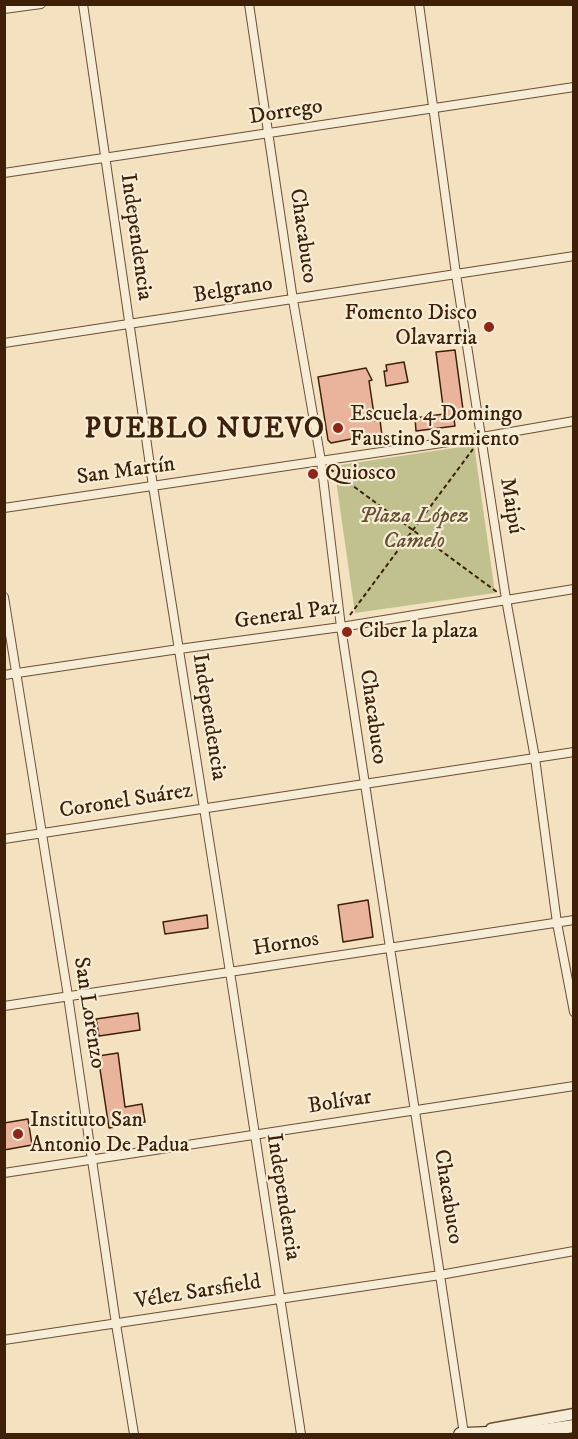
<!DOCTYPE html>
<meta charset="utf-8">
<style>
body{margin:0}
#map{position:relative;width:578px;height:1439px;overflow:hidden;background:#f3e1c0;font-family:"IM FELL DW Pica",serif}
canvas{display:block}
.frame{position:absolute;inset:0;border:6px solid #3e2008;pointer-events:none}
</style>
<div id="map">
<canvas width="578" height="1439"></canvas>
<div class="frame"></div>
</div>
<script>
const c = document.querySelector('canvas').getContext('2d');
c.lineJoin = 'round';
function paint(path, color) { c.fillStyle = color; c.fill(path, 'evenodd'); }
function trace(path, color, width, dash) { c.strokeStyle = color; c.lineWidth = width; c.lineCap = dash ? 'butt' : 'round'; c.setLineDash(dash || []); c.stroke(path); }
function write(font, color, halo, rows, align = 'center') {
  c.font = font + ' "IM FELL DW Pica",serif'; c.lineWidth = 4.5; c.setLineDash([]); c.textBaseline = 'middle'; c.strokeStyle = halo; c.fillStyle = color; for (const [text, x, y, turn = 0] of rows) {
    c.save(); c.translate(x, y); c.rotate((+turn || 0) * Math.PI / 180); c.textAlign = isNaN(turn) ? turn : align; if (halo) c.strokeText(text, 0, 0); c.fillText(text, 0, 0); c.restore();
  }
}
paint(new Path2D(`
 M474,445L495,593L355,613L334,466Z`), '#c0c18e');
const building = new Path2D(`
 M455,350L464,417L454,419L455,426L416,431L415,418L444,414L436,352Z
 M404,362L408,382L386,386L384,371H387L386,365Z
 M366,368L372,380L369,381L375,421L380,420L382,436L362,439L361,437L331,443L328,440L318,377Z
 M368,900L373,937L343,942L338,905Z
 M207,915L208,928L165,934L163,922Z
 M138,1013L140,1030L99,1036L96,1019Z
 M118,1053L125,1107L142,1104L145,1122L109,1128L98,1056Z
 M28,1119L32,1145L4,1150V1123Z`);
paint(building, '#eab39b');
trace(building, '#3e2008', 1.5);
const minor = new Path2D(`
 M83,4L153,486L230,972L301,1434
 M249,4L293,300L321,461L341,627L440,1275L464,1434
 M419,4L456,274L506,599L535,758L557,923L574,1012
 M4,9L41,4
 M4,173L574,87
 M4,343L574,256
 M4,508L482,437L574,421
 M4,597L68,996L116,1324L134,1434
 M4,675L179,649L341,627L574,589
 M4,839L574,752
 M4,1006L574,920
 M4,1173L574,1086
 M4,1340L440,1275L574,1251`);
const tertiary = new Path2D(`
 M491,1429L574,1414`);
const secondary = new Path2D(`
 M460,1434L539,1431L574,1426`);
trace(minor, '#6b5036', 10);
trace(tertiary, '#6b5036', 13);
trace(secondary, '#3e2008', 14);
trace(new Path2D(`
 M330,469L497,592
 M350,615L473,449`), '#3e2008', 2, [4.5, 3]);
trace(minor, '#f7ecd6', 8);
trace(tertiary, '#f7ecd6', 10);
trace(secondary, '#f7ecd6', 12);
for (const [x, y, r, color] of [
 [489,327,6,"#8f2418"],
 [338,428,6,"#8f2418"],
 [313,474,6,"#8f2418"],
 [347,632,6,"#8f2418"],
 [18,1134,6,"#8f2418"]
]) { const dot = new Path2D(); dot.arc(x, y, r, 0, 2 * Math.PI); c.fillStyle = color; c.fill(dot); trace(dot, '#f7ecd6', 2); }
write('22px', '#3e2008', '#f7ecd6', [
 ["Dorrego",286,113,-9],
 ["Chacabuco",302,236,82],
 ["Independencia",135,237,82],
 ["Belgrano",233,291,-9],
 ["San Martín",126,472,-8],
 ["Maipú",510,506,81],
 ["General Paz",287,616,-8],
 ["Independencia",208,717,81],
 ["Chacabuco",372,717,82],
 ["Coronel Suárez",126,802,-9],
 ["Hornos",286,945,-9],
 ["San Lorenzo",88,1013,81],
 ["Bolívar",340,1103,-9],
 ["Independencia",282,1197,81],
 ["Chacabuco",447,1197,81],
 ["Vélez Sarsfield",198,1293,-9]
]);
write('22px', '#3e2008', '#f7ecd6', [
 ["Fomento Disco",477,314,"right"],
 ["Olavarria",477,339,"right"],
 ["Escuela 4 Domingo",350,415],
 ["Faustino Sarmiento",350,440],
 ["Quiosco",325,474],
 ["Ciber la plaza",359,632],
 ["Instituto San",30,1121],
 ["Antonio De Padua",30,1146]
], 'left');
write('italic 22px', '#655030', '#f7ecd6', [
 ["Plaza López",414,517],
 ["Camelo",414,542]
]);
c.letterSpacing = '1.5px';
write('bold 28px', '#3e2008', '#f7ecd6', [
 ["PUEBLO NUEVO",205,431]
]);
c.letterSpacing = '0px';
</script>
